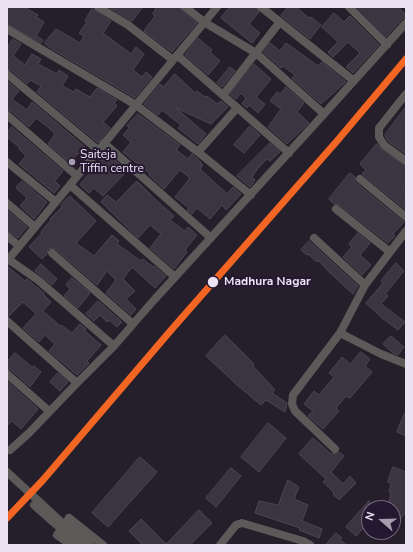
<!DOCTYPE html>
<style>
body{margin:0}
#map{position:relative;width:413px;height:552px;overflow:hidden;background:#251e2b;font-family:"Nunito Sans",sans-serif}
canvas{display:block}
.frame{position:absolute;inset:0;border:8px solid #ebe3f4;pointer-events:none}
.north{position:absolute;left:361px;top:500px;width:40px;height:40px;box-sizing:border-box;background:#251831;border:1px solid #74697f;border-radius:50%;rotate:290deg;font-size:11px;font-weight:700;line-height:16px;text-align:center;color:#ebe3f4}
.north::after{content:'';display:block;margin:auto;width:14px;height:18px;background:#a69eae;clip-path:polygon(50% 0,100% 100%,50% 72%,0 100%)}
</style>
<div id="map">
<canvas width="413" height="552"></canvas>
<div class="frame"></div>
<div class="north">N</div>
</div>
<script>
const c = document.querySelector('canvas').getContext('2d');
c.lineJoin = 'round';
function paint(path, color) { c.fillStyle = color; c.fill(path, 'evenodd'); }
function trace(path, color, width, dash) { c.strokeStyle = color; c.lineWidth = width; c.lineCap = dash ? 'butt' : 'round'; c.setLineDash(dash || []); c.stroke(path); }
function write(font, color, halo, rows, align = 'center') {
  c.font = font + ' "Nunito Sans",sans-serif'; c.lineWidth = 4; c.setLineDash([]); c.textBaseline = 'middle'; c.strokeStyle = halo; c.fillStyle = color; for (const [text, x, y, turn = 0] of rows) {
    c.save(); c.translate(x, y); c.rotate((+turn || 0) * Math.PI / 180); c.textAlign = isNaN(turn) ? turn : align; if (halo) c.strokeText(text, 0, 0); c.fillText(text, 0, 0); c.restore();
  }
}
const building = new Path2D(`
 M7,7H24L38,15L36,17L44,22L36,36L43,40L41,43L7,24Z
 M109,7H143L132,21Z
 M157,7H166L171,10L173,7H180L182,11L197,23L172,52L144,31L155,16L153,14Z
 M230,7H256L259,12L249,24L260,33L252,43L221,18Z
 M288,7H296L309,18L311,17L321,25L310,39L281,16Z
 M357,7H398L406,15V17L402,19L386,37Z
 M92,9L111,21L103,33L131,54L136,47L144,54L133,70L142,77L146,72L152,77L135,98L52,49L44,43L56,29L80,43L84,36L79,33L87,22L85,21Z
 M334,13L344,22L350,16L379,45L353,73L346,67L360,53L348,42L333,57L328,52L338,42L322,27Z
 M198,38L212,50L210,52L220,61L208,75L185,55Z
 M13,39L21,44L13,56L25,65L32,54L41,59L38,64L57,74L59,70L68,76L62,86L74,92L76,89L90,97L97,88L117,100L114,103L117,106L103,122L110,128L98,143L37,92L41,86L30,80L27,84L11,70L7,69V48Z
 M270,43L280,51L286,43L318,66L322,62L346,82L321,104L292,78L295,75L283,66L281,68L263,52Z
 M254,64L271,79L256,97L265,104L258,113L249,105L247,108L242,104L246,98L241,93L236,99L230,94Z
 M230,67L235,71L222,87L217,83Z
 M175,74L195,93L197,91L205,97L207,96L217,104L221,101L228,107L211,124L176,108L206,134L198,144L178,128L181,125L162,110L158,115L144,104L160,84L163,87Z
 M7,81L19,91L12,99L27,110L32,102L85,147L80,154L78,153L70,163L48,144L55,134L49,128L36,118L29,127L11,111L7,110Z
 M286,87L304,103L297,112L309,123L287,144L268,127L281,109L270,101L277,92L280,94Z
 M406,107V154L388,141L385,135Z
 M138,114L180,145L176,150L188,159L192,154L201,162L200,163L203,165L200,169L227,194L233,187L241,194L226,210L222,205L210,219L197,208L192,214L187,210L189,208L175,197L190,178L180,170L164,189L149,175L150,174L123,152L131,142L123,135L129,128L127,126Z
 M250,126L260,135L244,153L234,145Z
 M12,127L63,171L55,181L60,186L54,193L19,164L26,156L19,149L20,148L7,137V133Z
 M270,143L280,152L270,161L267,159L258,168L252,177L255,180L250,187L237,176Z
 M377,144L381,149L406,166V185L403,189L406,192V199L403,202L406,204V210L362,174L366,170L360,164Z
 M107,153L127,171L103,196L94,188L89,193L80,185Z
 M350,173L355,177V181L356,183L404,222L393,234L395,236L388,243L339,205L334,204L329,199Z
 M22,181L47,202L34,219L20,206L27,198L16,188Z
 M136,182H138L156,200L174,216L170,220L185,231L188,227L197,235L185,250L187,252L174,269L150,248L161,234L150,225L138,238L101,202L107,195L116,202Z
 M70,196L96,221L76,243L94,256L112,235L119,241L117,244L141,261L143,259L153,267L154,266L166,276L155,288L132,267L123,279L135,291L126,299L136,309L131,315L106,293L116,280L107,271L97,285L55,249L53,248L48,249L47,254L42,259L29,247L42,233L41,232L51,220L50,219L62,207L61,205Z
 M7,210L27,227L18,238L7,230Z
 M358,233L370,243L360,255L371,265L362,275L343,257L352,247L349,244Z
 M309,241L358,286L353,294L329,272L318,260L317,262L308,254L307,255L301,250Z
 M396,263L404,271L385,294L388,296L381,304L405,322L398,330L382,318L366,303L383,283L381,281Z
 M41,264L57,279L52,285L35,271Z
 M7,266L25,281L27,279L44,293L43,294L51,302L43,311L60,326L61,325L72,333L80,324L86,329L85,331L101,345L87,361L89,363L77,375L49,351L55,344L45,335L39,342L23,328L36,314L23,302L9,316H7Z
 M72,278L90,293L78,308L64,296L70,289L66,285Z
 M98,301L122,322L117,327L109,320L107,322L100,315L94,321L86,314Z
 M225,335L254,364L253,366L275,390L272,393L287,403L285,412L266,400L261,405L237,385L206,356Z
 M391,336L404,347L398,355L393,353L383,344Z
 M361,352L370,359L365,366L372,372L350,398L346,396L336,408L339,411L323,429L308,416L313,411L304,404L314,391L319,395L334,377L329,373L342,357L350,364Z
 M15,353L32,367L34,366L41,372L30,387L11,370L7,369V362Z
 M58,373L68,382L60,391L50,382Z
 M7,381L38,409L21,429L12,421L7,426Z
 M405,413H406V436L397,432Z
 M268,423L286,438L259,472L241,457Z
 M313,438L331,454L332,453L336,454L339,452L344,456L331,472L343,484L350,476L356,483L339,500L333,494L334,493L323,482L326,479L299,454Z
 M140,457L157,472L108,527L92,513Z
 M393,467L406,472V512L393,528V508H388L391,492H389L391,483L388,482Z
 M231,468L241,476L216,507L206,498Z
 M288,480L299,487L294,499L308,505L302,521L322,529L319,538L299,530L300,528L255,513L259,501L278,505Z
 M369,501V522L356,536L346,527Z
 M199,510L212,523L190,545H143L129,531L141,519L166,544Z
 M336,533L342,538L340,540L347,545H326Z`);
paint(building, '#3a3540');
trace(building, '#4d4652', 1);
trace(new Path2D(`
 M98,7L128,25L173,60
 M185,7L204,22L256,53L324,114
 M261,7L354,81
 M349,7L387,45
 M7,29L136,105L198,152L251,195
 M177,55L289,153
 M7,74L98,150
 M406,94L379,128V137L384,145L406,161
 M223,95L279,23
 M7,115L77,176
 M104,143L211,238
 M198,152L237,108
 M7,162L56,202
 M360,179L406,217
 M70,185L175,277
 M7,203L35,227
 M336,209L390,252
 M7,236L19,246
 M314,238L365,285
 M52,253L133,324
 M8,259L38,280L114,346
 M7,261L217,7
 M7,321L77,383
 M340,333L381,354L406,364
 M7,374L49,411
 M335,449L295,411L292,404L293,395L340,333L365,285L406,231
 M10,450L29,433L77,383L114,346L154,300L324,114L406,23
 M7,472L58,519L90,545
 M34,505L52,521L80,545
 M69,518L103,545
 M57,535L71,545
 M220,545L236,525L242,523L303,541L310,545`), '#5c5a58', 8);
trace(new Path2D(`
 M57,535L69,518`), '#5c5a58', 8);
trace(new Path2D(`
 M7,518L43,480L172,329L337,141L406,59`), '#f26522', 7);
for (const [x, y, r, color] of [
 [72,162,4,"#a69eae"],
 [213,282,6,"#ebe3f4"]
]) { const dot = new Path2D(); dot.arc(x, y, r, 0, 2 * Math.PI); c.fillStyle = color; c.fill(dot); trace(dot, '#251831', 1.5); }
write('12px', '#ebe3f4', '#251831', [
 ["Saiteja",80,155],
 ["Tiffin centre",80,169]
], 'left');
write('bold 12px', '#ebe3f4', '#251831', [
 ["Madhura Nagar",224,282]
], 'left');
</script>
